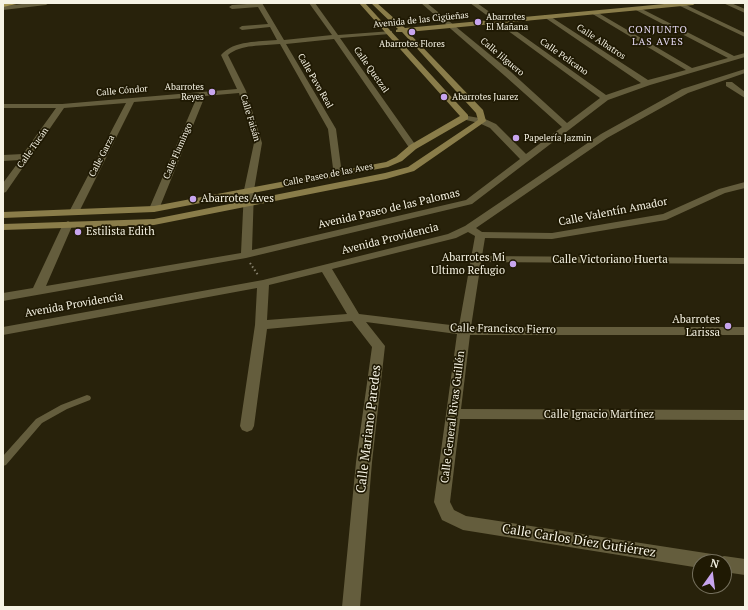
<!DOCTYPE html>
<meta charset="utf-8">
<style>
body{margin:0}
#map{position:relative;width:748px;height:610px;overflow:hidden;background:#28220b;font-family:"PT Serif",serif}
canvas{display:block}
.frame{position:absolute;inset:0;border:4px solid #f6f3e4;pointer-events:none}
.north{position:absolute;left:692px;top:554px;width:40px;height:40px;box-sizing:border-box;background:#1f1903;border:1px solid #75705d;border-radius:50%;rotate:14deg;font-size:11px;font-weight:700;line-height:16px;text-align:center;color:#f6f3e4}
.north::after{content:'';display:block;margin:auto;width:14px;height:18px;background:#c8a5ee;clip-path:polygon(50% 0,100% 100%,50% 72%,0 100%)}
</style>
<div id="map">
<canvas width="748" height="610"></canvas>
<div class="frame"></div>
<div class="north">N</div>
</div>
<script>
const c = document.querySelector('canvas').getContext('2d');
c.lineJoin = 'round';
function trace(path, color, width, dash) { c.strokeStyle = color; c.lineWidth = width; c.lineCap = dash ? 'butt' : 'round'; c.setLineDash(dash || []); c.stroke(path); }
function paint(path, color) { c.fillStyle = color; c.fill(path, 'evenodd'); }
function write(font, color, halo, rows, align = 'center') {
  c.font = font + ' "PT Serif",serif'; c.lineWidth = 3.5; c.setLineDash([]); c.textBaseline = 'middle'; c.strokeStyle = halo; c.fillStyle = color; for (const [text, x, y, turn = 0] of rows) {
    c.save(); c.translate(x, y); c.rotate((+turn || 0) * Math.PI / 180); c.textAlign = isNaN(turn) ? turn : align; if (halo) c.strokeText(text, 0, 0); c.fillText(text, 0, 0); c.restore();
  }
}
trace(new Path2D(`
 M250,263L258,275`), '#86816e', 2, [1.5, 2.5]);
paint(new Path2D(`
 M87,395L90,396L91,398L90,400L67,409L42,423L6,465L3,466V456L36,419L61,405Z`), '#645d3d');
paint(new Path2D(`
 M31,3H49L46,5L3,10V6Z
 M262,3L284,40L332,35L309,3H315L338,35L392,31V33L390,34L340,38L417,147L413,150L410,149L334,39L286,44L336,129L342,174L337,177L334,176L328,129L280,44C262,46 241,44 228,55L246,91L262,143L254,190L252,250L466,200L520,159L490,128L479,123L462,119V115L485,119L496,124L526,154L562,127L505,76L421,3H427L511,72L567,123L600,98L470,3H477L606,95L641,83L544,17V15H548L648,80L686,70L591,13V11H595L692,68L728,58L634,9V7H638L734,56L745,53V57L650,85L608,100L472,204L246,258L3,301V293L33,288L63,224L68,221L73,224L46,286L241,253L244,190L254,143L239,93L205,96L159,209L154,212L149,209L197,97L134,102L79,212L74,215L69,212L126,103L64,108L6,192L3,193V183L20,160L3,161V155L23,154L56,108H3V104H62L237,89L221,55C234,40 259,42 277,40L270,27L242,30L239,28L242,26L268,24L258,7L232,9L229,7L232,5Z
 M678,3H682L745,33V37L678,5Z
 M723,3H731L745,9V13Z
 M745,69V73L688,93L607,138L476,228L482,232L552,233L663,214L719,189L745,182V188L725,193L666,220L552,239L485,238L482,256L745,258V264L481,262L471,327H745V335H470L461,409L745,410V420L460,419L450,502L454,510L466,516L712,554L719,558L724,556L745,559V575L724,572V562H700V568L463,530L442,520L434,502L457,334L366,322L385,346L372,462L360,607H342L356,462L372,347L352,321L267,329L254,426L252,430L247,432L242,430L240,426L255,325L257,288L3,335V327L263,280L448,234L465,226L601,134L682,89ZM468,232L475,236L459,326L359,314L332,269L456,238ZM322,272L347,314L267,320L269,285Z
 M726,82H732L745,92V98L726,86Z`), '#645d3d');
paint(new Path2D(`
 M359,3H365L468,115V119L416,149L402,161L388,167L154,212L3,218V212L154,206L386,162L396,157L410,145L460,116Z
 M371,3H377L405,28L675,3H696L693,5L408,32L483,110L486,121L414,171L386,179L154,225L3,230V224L154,219L385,173L408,167L478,120L476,113L402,32H396V30L398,29Z`), '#8a7d4a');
paint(new Path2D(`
 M3,3H21L3,7Z`), '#a79653');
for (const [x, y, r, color] of [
 [478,22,4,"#c8a5ee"],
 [412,32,4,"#c8a5ee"],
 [212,92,4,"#c8a5ee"],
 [444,97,4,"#c8a5ee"],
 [516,138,4,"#c8a5ee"],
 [193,199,4,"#c8a5ee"],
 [78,232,4,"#c8a5ee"],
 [513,264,4,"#c8a5ee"],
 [728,326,4,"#c8a5ee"]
]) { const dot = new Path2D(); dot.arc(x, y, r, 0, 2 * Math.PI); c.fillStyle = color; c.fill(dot); trace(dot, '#1f1903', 1.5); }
write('9px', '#f6f3e4', '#1f1903', [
 ["Abarrotes",486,17],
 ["El Mañana",486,27],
 ["Abarrotes Flores",412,44,"center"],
 ["Abarrotes",204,87,"right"],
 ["Reyes",204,97,"right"],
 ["Abarrotes Juarez",452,97],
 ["Papelería Jazmin",524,138]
], 'left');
write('9px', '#f6f3e4', '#1f1903', [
 ["Avenida de las Cigüeñas",421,20,-6],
 ["Calle Albatros",601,42,33],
 ["Calle Jilguero",502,57,40],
 ["Calle Pelícano",564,57,35],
 ["Calle Quetzal",371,70,55],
 ["Calle Pavo Real",315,81,60],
 ["Calle Cóndor",122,91,-5],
 ["Calle Faisán",250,118,73],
 ["Calle Tucán",33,148,-55],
 ["Calle Flamingo",178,151,-67],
 ["Calle Garza",102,156,-63],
 ["Calle Paseo de las Aves",328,175,-11]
]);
c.letterSpacing = '1px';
write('10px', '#e6daf5', '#1f1903', [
 ["CONJUNTO",658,30],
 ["LAS AVES",658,42]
]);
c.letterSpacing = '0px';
write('11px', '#f6f3e4', '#1f1903', [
 ["Abarrotes Aves",201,199],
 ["Estilista Edith",86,232],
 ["Abarrotes Mi",505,258,"right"],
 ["Ultimo Refugio",505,271,"right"],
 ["Abarrotes",720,320,"right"],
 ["Larissa",720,333,"right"]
], 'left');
write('11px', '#f6f3e4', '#1f1903', [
 ["Avenida Paseo de las Palomas",389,209,-13],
 ["Calle Valentín Amador",613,212,-11],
 ["Avenida Providencia",390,239,-14],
 ["Calle Victoriano Huerta",610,260],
 ["Avenida Providencia",74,305,-10],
 ["Calle Francisco Fierro",503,329,1],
 ["Calle Ignacio Martínez",599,415],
 ["Calle General Rivas Guillén",453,417,-83]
]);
write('13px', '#f6f3e4', '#1f1903', [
 ["Calle Mariano Paredes",369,429,-83],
 ["Calle Carlos Díez Gutiérrez",579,541,9]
]);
</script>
